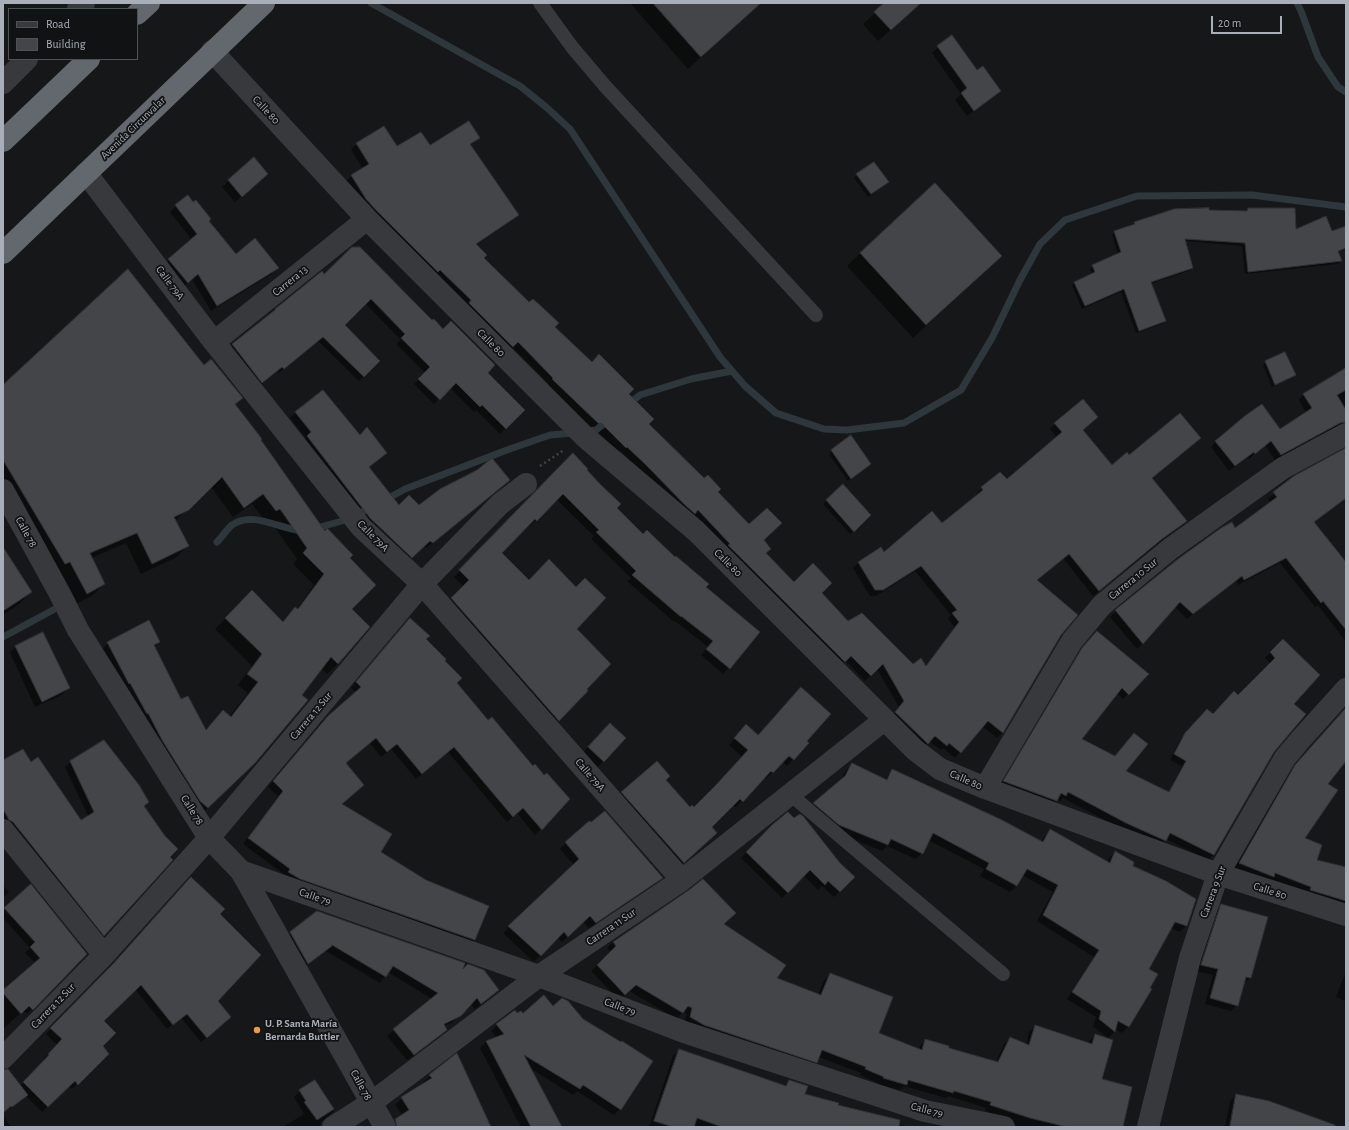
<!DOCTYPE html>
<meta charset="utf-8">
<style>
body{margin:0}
#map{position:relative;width:1349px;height:1130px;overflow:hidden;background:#161718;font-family:"Alegreya Sans",sans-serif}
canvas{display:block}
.frame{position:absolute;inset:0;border:4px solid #a9afb8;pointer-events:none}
.legend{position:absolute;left:8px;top:8px;width:130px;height:52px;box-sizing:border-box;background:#111213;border:1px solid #4e5155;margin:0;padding:5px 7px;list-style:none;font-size:12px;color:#a9afb8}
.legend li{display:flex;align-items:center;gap:8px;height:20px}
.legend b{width:20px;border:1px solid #4e5155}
.scale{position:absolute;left:1211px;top:16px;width:71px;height:18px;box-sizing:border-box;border:2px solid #a9afb8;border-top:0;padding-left:5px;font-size:12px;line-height:14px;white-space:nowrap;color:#a9afb8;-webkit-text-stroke:3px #111213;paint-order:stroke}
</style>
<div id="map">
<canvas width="1349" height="1130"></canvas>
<div class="frame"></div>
<ul class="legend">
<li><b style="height:5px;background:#37393d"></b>Road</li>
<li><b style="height:11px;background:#434548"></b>Building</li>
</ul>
<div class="scale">20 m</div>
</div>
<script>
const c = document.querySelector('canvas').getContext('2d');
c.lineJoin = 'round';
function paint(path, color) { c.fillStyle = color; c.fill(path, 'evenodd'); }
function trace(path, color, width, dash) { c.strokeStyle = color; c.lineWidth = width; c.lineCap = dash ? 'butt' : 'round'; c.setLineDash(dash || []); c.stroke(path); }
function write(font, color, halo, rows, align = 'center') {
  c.font = font + ' "Alegreya Sans",sans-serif'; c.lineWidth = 3.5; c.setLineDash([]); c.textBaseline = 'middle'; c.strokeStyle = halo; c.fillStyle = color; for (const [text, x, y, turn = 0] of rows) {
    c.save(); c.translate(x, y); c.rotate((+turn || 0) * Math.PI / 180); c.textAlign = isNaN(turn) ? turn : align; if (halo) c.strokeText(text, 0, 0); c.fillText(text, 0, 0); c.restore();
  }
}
paint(new Path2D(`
 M630,3H761L688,69Z
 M886,3H921L878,41L863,24Z
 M938,47L977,71L999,91L993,97L967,116L955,100L961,94L932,53Z
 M478,138L470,145L517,215L512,220L476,245L483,258L554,327L627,394L648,424L716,492L762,541L765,553L794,583L821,593L848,622L913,665L925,667L955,628L948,619L951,615L915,571L876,596H870L853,568L859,562L884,553L942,525L978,495L976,494L982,488L1000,473L1006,481L1057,438L1050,429L1055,424L1097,417L1083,430L1112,467L1129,457L1200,438L1151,479L1186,521L1093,596L1063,558L1036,581L1060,634L1002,733L997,738L982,726L955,758L943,748L941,750L929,741L922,749L890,718L899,707L877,669L865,681L845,660L839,667L640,470L621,451L619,452L594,428L593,429L548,385L549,384L512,347L507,352L346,181L352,176L363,169L351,149L357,144L396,148L429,146Z
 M253,159L260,180L235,202L222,187Z
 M857,175L884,184L868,197L854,178Z
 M176,206L208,221L236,255L277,268L272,274L211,311L192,279L182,288L163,265L192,240L170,212Z
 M1248,209L1295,230L1331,233L1346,227V249L1337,252L1341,261L1338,264L1245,274L1242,246L1184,241L1192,268L1189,271L1150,284L1165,321L1162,324L1136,333L1121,292L1082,309L1072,285L1075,282L1092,275L1090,269L1093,266L1118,254L1112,235L1115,232L1132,226L1135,223L1208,211L1245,212Z
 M860,253L988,269L913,338L847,266Z
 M324,275L432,321L524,410L500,434L476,410L474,412L450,388L434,404L414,384L425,373L396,344L401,340L365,303L343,325L379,361L359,381L318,341L278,373L277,371L257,387L227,350Z
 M1266,362L1295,374L1292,377L1272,387L1263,365Z
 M204,366L241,398L234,405L324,532L348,558L350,609L338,664L327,674L321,668L243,774L197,818L97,654L108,643L159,642L154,647L181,701L205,730L223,711L229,717L248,693L238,685L252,666L215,629L252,592L282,622L296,608L297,609L314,585L293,564L297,559L269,519L265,521L252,504L233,517L211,487L175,521L187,546L177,557L141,574L126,543L91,558L104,584L93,595L76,604L3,489V387Z
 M1346,368V428H1334L1275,460L1265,445L1249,459L1248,457L1229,471L1211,447L1216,441L1280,430L1306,413L1299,400L1304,394Z
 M296,412L380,458L368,468L399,506L419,507L503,486L426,548L424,546L406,563L302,442L306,438L290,418Z
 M1346,449V497L1313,523L1346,564V642L1318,605L1315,607L1280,563L1238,585L1236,580L1187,619L1175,607L1137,649L1110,617L1116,611L1178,560L1235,530L1271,503L1268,499L1295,477Z
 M832,451L867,467L848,481L829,454Z
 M573,455L616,508L643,535L705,587L729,668L723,674L701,655L708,647L675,621L674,622L627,581L631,578L591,539L594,536L556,499L530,526L529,524L501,553L575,629L585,689L587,691L552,726L446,605L464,587L454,577Z
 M843,485L870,515L850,534L823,504Z
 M3,548L31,592L18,605L3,615Z
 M405,625L425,640L444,661L456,683L488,722L533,767L569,799L535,835L517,813L507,822L448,752L416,779L391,749L381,757L370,743L345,764L341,804L380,852L474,940L468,945L285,875L243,844L279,797L268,787L322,723L356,693L351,688Z
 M1092,637L1147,674L1123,699L1117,693L1081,739L1124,772L1168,793L1182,766L1170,760L1180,740L1202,716L1213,715L1238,696L1270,663L1265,658L1283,640L1292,704L1273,751L1214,855L1208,860L1166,839L1160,846L1120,828L1063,798L1060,801L1057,799L1051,806L999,787L1077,655Z
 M16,646L68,688L62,695L35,707L10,653Z
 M1346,709V759L1327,784L1304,839L1315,861L1346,869V906L1270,879L1268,881L1234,869L1290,772Z
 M603,731L624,738L597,768L582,754Z
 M740,732L758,736L805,741L793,759L787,766L782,761L766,779L764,777L736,807L733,805L710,827L709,839L677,869L616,799L622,793L664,780L690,808L694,809L742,757L729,745Z
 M3,761L31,763L80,821L88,816L65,767L71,762L143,806L164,837L169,857L98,940L3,824Z
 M852,764L885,780L893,770L1041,842L1044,837L1050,831L1107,862L1109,858L1115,852L1132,866L1195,900L1186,926L1180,932L1170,928L1148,969L1149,988L1150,989L1128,1027L1122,1033L1115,1029L1114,1032L1108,1038L1093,1026L1096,1017L1067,999L1094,957L1037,921L1053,892L1022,875L1016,886L1010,892L980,876L984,869L928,840L922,853L916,859L887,846L882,851L833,831L808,809L840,782L846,770Z
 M773,825L839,864L853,877L834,897L822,886L818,890L804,876L782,898L741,858Z
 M566,843L662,878L656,884L589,928L583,922L562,942L557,937L534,962L503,933L574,865L560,849Z
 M3,885L9,892L3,898Z
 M24,892L86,954L27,1014L23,1011L3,1029V991L35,963L25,953L30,948L3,918V911Z
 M1222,905L1267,918L1250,978L1243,984L1237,1005L1231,1011L1205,1004L1213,975L1196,971L1216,911Z
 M317,912L460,973L498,990L475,1009L471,1004L453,1022L444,1026L446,1030L440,1036L407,1060L387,1036L432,999L388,972L380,983L326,951L301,969L284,939Z
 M218,914L216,1001L224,1023L201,1042L181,1018L167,1029L135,989L103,1021L102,1046L108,1054L72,1089L69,1086L42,1112L26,1096L3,1113V1071L20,1086L45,1061L43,1060L57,1045L46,1034L108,970Z
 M723,924L776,978L818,995L824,980L830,974L878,1034L919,1050L920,1046L926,1040L947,1049L996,1062L1004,1044L1010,1038L1026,1045L1029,1032L1035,1026L1088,1043L1095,1035L1101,1080L1122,1127H1009L1004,1117L985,1111L986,1108L948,1096L946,1098L904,1086L900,1090L878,1084V1083L860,1075L861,1073L819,1057L817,1062L811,1068L684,1023L687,1014L683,1012L677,1019L629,991L619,1000L591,971L611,952L607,948L613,942Z
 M1346,971V1001L1336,997Z
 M553,1007L583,1020L651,1061L620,1109L614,1115L577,1091L573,1095L530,1068L555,1127H521L480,1048L486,1042L497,1038L491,1031L497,1025L517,1015Z
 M679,1050L784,1086L789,1081L804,1095L879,1116V1119L905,1126L904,1127H700L693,1124L692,1127H649L673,1056Z
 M430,1076L490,1127H389L395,1119L402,1115L395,1105L402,1098L425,1084L423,1082Z
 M314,1082L334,1111L321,1122L320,1127H283L304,1114L294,1097L300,1091Z
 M1236,1095L1308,1127H1225L1230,1101Z
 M3,1116L11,1127H3Z`), '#0007');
trace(new Path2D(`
 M371,3L520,86L546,107L570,129L720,357L745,386L776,413L824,429L847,430L904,423L961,390L992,338L1020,280L1040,244L1065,220L1137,196L1252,195L1346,207
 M1297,3L1301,11L1318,57L1338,87L1346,92
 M627,405L640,395L691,379L732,371
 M586,431L596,430L610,419
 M385,500L405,489L507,450L550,435L574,433
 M313,529L342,521L373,507
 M217,542C222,537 227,529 232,525C253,510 281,530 303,531
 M3,637L53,610`), '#2d373c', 7);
const building = new Path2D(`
 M653,3H761L701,57Z
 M884,3H921L891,30L874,12Z
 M952,35L977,70L983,66L1001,91L974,111L961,93L967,88L937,46Z
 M469,121L480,138L470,144L519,215L476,244L487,255L484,258L529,302L533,299L542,307L559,323L555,327L592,362L599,354L634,389L629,394L654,419L649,424L704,478L708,475L721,489L718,492L749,524L767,508L782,523L764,540L771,549L766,553L794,582L813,563L832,583L822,593L848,621L862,613L913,664L921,658L926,666L959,622L952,613L957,610L921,566L883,590H875L858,562L881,547L884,552L932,511L942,523L983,490L981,487L1000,472L1007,479L1062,432L1054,423L1083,399L1098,417L1083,430L1112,465L1127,452L1129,455L1180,413L1201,438L1152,478L1187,521L1162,539L1099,591L1069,554L1037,580L1078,615L1061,635L1003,733L988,721L961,753L949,743L947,746L935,736L928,744L895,712L904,701L883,664L871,676L851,656L845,662L728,545L730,544L698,510L695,514L684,504L646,465L627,447L626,448L601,423L599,424L552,379L553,378L518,342L513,347L469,303L471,300L440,270L438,272L376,210L366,199L351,175L369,164L356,143L384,126L397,146L421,132L430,145Z
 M254,157L268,174L242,197L228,180Z
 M874,162L889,182L871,194L856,174Z
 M935,183L1002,256L926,325L860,253Z
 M188,195L193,202L196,200L211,219L209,221L236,254L255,238L279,268L217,306L198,274L188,283L168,259L197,234L175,205Z
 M1209,208V210L1247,211L1248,208H1295L1296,229L1326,216L1332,231L1346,226V248L1338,251L1342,261L1248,272L1245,243L1185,239L1193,268L1151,282L1166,321L1139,331L1124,289L1085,306L1074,282L1095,272L1092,265L1121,252L1114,231L1135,224L1134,222L1174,209Z
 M352,247H360L432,320L434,319L443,329L451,321L495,365L488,373L525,410L506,429L482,405L480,407L456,383L440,400L418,379L430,367L401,338L405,334L371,299L345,325L380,361L364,377L323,337L284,369L282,367L262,383L232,344L275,310V309L322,271L324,274Z
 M128,269L204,365L211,359L243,398L235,404L262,439L261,440L325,531L327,528L353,555L350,558L376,585L352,609L370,627L338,664L331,657L302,695L308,700L255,763L208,808L200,801L162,740L148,713L147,714L130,683L129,684L107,642L149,620L160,642L154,645L181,699L188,696L206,730L223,710L231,717L258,682L247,674L262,654L225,618L252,590L283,622L295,607L298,609L324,574L303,553L307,548L280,509L276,511L263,494L244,508L222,477L189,510L174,517L189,546L152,564L137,533L90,553L105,584L87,594L70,562L65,564L3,460V385Z
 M1285,352L1296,375L1275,385L1265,361Z
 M1346,368V390L1337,395L1346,410V422L1340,423L1281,455L1271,441L1255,454L1254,452L1235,466L1215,441L1246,415L1262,404L1280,429L1312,408L1303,394Z
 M323,390L360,435L367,427L387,453L369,467L399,505L409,495L419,505L440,489L477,470L492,458L510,480L433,543L430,541L412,558L370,518L307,436L311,432L295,412Z
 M851,435L871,464L851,479L831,450Z
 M1346,448V498L1314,522L1346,562V630L1323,601L1321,603L1286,558L1244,580L1242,576L1193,614L1180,602L1143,644L1115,610L1178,559L1221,528L1232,522L1235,528L1277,497L1273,492L1294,476Z
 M573,453L588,469L587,470L601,485L621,504L617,508L643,534L647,530L675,557L676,556L709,584L706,587L760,632L730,669L706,649L713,641L681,616V617L632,575L636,571L596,532L599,530L563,494L537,521L535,519L502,553L529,580L549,559L576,587L585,578L606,598L577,629L611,664L587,689L588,691L559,721L451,598L469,580L459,570Z
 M843,484L871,515L854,532L826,500Z
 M3,547L32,592L3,611Z
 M410,618L430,636L426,639L446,659L445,661L462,678L457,683L488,720L492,717L533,766L535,764L544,775L547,773L570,799L542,830L523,808L513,817L454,747L422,774L397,744L387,752L376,738L346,763L364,785L342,804L392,834L381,852L426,880L489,906L475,940L300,879L288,872L290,869L248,838L283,791L273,781L328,716L361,687L356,682Z
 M1097,631L1149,674L1129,695L1122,688L1082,739L1115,756L1134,733L1148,744L1126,771L1169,792L1186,761L1174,754L1185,733L1207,709L1213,714L1234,691L1238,695L1275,658L1270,652L1283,639L1320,675L1294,704L1306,714L1274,752L1214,855L1170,833L1166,841L1126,823L1068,792L1066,796L1061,793L1057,801L1003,781L1082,648Z
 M43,632L70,688L42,702L15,646Z
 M801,687L831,714L807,741L809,743L794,760L789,756L773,773L771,771L743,802L740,799L712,827L717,833L684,863L621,792L657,761L670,776L666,780L690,807L692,805L694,807L715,786L748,750L734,738L746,724L758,735Z
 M1346,708V761L1328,784L1338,790L1305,838L1322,845L1317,860L1346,867V901L1310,890L1311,887L1275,873L1274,877L1239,863L1295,765Z
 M610,723L626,738L604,762L588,747Z
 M104,740L139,785L149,802L144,806L165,836L178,849L170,857L173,860L104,936L13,822L9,820L3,809V760L23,749L31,762L38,757L81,820L94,812L70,761Z
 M852,763L887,780L892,769L1002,820L1043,842L1050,829L1110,863L1115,851L1134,862L1133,866L1166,881L1196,899L1187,926L1175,922L1149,969L1158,974L1150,988L1152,989L1129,1027L1118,1021L1115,1032L1099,1019L1101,1011L1072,992L1099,950L1043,915L1058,885L1027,869L1017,886L986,869L989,863L933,833L923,854L891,839L888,845L839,825L813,803L845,776Z
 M605,811L663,878L596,923L590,916L568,937L564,932L541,956L508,926L579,859L565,842L589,821L591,822Z
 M788,812L794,818L800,814L803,816L840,863L855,877L840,892L828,881L825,885L810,870L788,893L746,852L772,825Z
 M191,877L225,909L220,914L261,955L218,1001L231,1017L207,1038L187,1014L173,1025L141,985L104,1021L116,1033L103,1046L109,1054L78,1085L75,1081L48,1107L23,1082L49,1055L48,1054L62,1039L50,1028L113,964Z
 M703,879L736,913L724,924L786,965L777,978L821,995L830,973L893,997L879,1033L922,1050L925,1039L949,1046V1048L998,1062L1010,1037L1029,1045L1035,1025L1092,1044L1095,1034L1113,1040L1102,1079L1132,1087L1123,1127H1067L1030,1118L990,1105L991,1102L954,1091L953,1093L908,1080L907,1085L883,1078L884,1077L865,1069L866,1067L822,1050L817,1063L704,1025L690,1017L692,1008L688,1006L683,1013L636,985L625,995L597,965L616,946L613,942L689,890Z
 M31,884L87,954L33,1010L29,1006L21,1014L3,993V990L40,958L30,947L35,942L4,908Z
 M1221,904L1268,917L1251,978L1246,977L1238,1006L1210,998L1218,969L1201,965Z
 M317,911L465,963L463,969L468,964L484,970L499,990L481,1004L477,998L461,1016L444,1024L447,1030L414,1055L393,1029L438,993L393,966L386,977L332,945V946L308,964L290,932Z
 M544,995L553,1006L562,998L568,1001L583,1019L621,1042L622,1041L653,1061L621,1110L583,1085L580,1089L524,1055L562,1127H531L486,1041L504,1034L496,1024L515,1010L517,1013L521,1011L523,1013Z
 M679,1049L786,1086L789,1080L808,1086L805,1094L839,1103L838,1105L900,1120L899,1127H722L697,1118L694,1127H673L654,1121Z
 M457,1053L491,1127H397L395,1119L409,1110L401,1097L432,1078L429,1075Z
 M8,1069L28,1095L12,1107L11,1106L3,1113V1070Z
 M315,1080L334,1109L317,1120L304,1102L306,1101L299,1090Z
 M1236,1094L1269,1101L1335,1125V1127H1230Z`);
paint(building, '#434548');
trace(building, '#303134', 1);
trace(new Path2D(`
 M540,466L564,450`), '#3d4044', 2.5, [2, 3]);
trace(new Path2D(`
 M540,3L572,47L605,86L816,315
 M791,795L1003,974`), '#37393d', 14);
trace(new Path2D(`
 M78,9L84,3
 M212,51L367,219L585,437L696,531L915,750L940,769L985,788L1218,874L1346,915
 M3,83L27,59
 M86,173L214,342L361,527L422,584L682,880
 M214,342L367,219
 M3,490L60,594L78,630L209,838L241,871L385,1127
 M985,788L1072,641L1102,605L1170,549L1283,468L1346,434
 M3,830L104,955
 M241,871L539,976L684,1032L925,1111L1004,1127
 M3,1058L104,955L209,838L422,584L500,504L526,484
 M333,1127L371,1103L539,976L682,880L884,720
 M1148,1127L1190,958L1218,874L1285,758L1301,739L1346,689`), '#37393d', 22);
trace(new Path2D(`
 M137,14L149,3
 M3,141L89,59
 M3,253L264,3`), '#63686e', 22);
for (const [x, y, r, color] of [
 [257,1030,4,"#ef9b37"]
]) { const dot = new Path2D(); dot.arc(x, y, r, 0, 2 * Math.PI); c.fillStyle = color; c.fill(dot); trace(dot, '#111213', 1.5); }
write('11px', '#a9afb8', '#111213', [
 ["Calle 80",266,110,47],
 ["Avenida Circunvalar",133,128,-44],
 ["Carrera 13",290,281,-39],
 ["Calle 79A",170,283,53],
 ["Calle 80",491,343,45],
 ["Calle 78",26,532,61],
 ["Calle 79A",373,536,45],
 ["Calle 80",728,563,45],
 ["Carrera 10 Sur",1133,579,-39],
 ["Carrera 12 Sur",311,716,-50],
 ["Calle 79A",590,775,49],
 ["Calle 80",966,780,23],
 ["Calle 78",192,810,58],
 ["Calle 80",1270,891,18],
 ["Carrera 9 Sur",1213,892,-69],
 ["Calle 79",315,897,19],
 ["Carrera 11 Sur",611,927,-34],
 ["Carrera 12 Sur",53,1006,-46],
 ["Calle 79",620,1007,21],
 ["Calle 78",361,1085,61],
 ["Calle 79",927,1110,15]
]);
write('bold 11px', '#a9afb8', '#111213', [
 ["U. P. Santa María",265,1024],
 ["Bernarda Buttler",265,1037]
], 'left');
</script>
